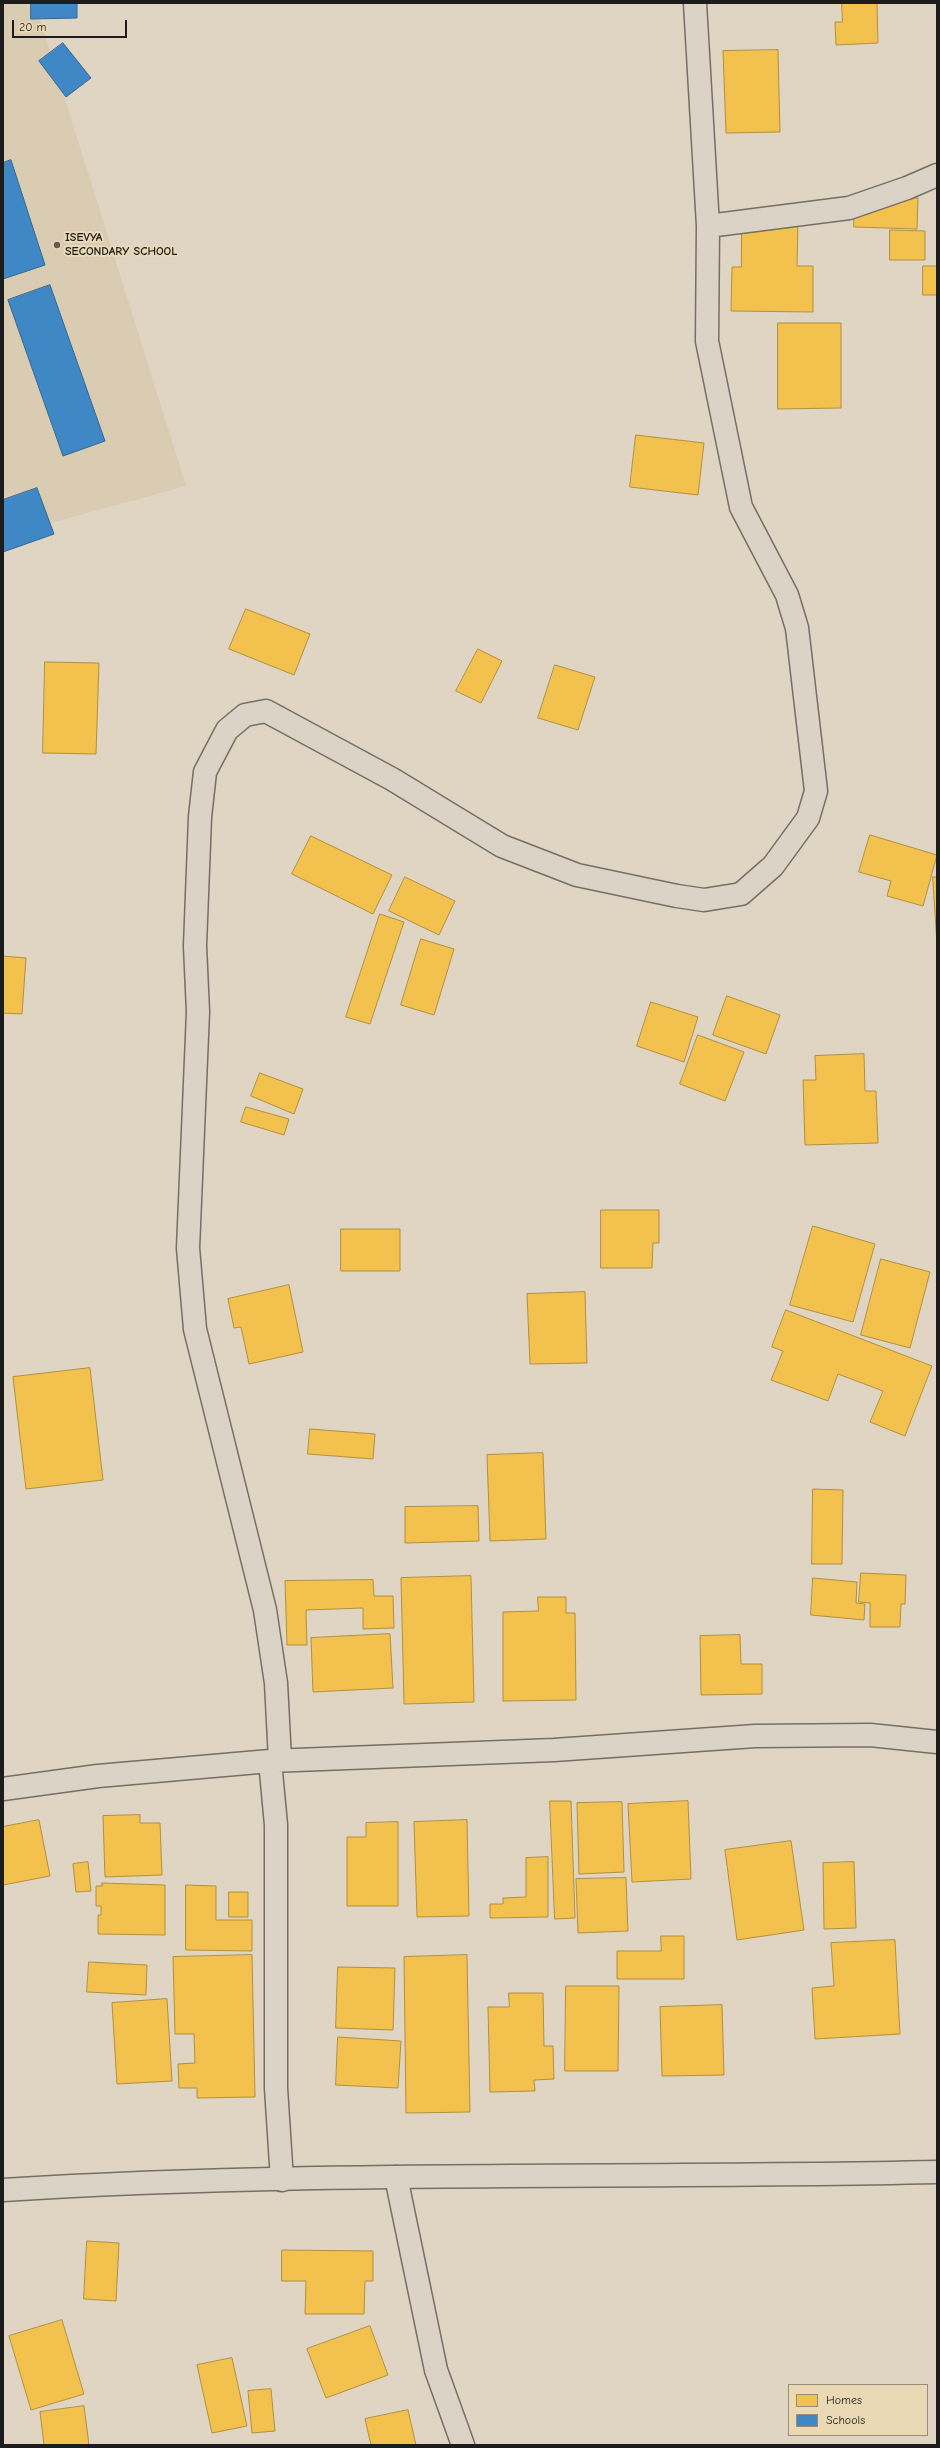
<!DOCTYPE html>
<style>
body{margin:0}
#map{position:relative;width:940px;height:2448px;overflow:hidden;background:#dfd5c2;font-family:"Comic Neue",sans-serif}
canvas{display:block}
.frame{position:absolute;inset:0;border:4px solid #1c1c1c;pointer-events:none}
.legend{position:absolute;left:788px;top:2384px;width:140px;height:52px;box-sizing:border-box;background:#ebd9b6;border:1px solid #988d78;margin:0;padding:5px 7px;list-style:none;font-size:12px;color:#1c1c1c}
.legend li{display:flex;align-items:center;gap:8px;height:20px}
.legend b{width:20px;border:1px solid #988d78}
.scale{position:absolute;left:12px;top:20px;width:115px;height:18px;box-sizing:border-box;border:2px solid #1c1c1c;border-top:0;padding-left:5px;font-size:12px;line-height:14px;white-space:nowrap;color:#1c1c1c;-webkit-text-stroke:3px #ebd9b6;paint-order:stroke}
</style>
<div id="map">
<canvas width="940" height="2448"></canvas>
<div class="frame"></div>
<ul class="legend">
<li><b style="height:11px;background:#f2c14e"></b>Homes</li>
<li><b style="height:11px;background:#3f88c5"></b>Schools</li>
</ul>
<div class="scale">20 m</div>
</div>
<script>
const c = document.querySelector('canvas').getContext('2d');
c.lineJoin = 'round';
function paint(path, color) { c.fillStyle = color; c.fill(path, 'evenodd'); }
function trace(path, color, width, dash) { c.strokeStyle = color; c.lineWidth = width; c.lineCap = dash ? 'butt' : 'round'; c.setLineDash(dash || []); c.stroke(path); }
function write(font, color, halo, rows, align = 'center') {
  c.font = font + ' "Comic Neue",sans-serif'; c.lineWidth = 4; c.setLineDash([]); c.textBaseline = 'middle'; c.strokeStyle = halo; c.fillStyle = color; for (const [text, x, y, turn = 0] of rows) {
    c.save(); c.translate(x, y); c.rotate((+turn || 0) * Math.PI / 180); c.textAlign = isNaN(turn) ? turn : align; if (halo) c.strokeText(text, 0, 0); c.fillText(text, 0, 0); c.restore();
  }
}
paint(new Path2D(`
 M3,3H35L186,486L3,536Z`), '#d9ccb2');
const homes = new Path2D(`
 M842,3H877L878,43L836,45L835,22H842Z
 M778,50L780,132L726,133L723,51Z
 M855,197L918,198L917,229L854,227Z
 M742,221L798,222L797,266H813V312L731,311L732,267H741Z
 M890,230L925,231V260H890Z
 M923,266H937V295H923Z
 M778,323H841V408L778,409Z
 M636,435L704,443L698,495L630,487Z
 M246,609L310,634L294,675L229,649Z
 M478,649L502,661L481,703L456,691Z
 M45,662L99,663L96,754L43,753Z
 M555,665L595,677L578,730L538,718Z
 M870,835L937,855L923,906L887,896L891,881L859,872Z
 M311,836L392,875L373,914L292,874Z
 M405,877L455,901L439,935L389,911Z
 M933,877H937V944Z
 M380,914L404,922L370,1024L346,1017Z
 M421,939L454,949L434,1015L401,1005Z
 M3,956L26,958L22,1014L3,1013Z
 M727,996L780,1015L766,1054L713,1035Z
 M651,1002L698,1017L684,1062L637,1046Z
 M698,1035L744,1052L725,1101L680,1084Z
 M864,1054L865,1091H876L878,1143L805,1145L803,1080H816L815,1056Z
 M260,1073L303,1089L294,1114L251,1096Z
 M246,1107L289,1119L284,1135L241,1122Z
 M601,1210H659V1243H653L652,1268H601Z
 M813,1226L875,1244L853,1322L790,1305Z
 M341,1229H400V1271H341Z
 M881,1259L930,1272L910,1348L861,1335Z
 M289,1285L303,1352L249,1364L241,1327L234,1328L228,1299Z
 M585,1292L587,1363L530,1364L527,1294Z
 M786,1310L932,1366L905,1436L870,1422L883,1391L838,1374L828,1401L771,1380L783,1351L772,1347Z
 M90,1368L103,1480L26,1489L13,1377Z
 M310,1429L375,1434L373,1459L308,1454Z
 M543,1453L546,1539L490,1541L487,1455Z
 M813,1489L843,1490L842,1564H812Z
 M478,1506L479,1541L405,1543V1507Z
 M861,1573L906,1575L905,1604H901L900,1627H870V1603L859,1602Z
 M471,1576L474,1702L404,1704L401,1578Z
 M813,1578L857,1582L856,1603L865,1604L864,1620L811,1615Z
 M373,1580L374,1596H393L394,1628L363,1629V1608L306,1610L307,1645H287L285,1581Z
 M538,1597H566V1613H575L576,1700L503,1701V1612L538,1611Z
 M390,1634L393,1688L313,1692L311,1638Z
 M740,1635L741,1664H762V1694L701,1695L700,1636Z
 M550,1801H571L575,1918L555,1919Z
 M688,1801L691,1879L632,1882L628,1804Z
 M622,1802L624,1872L579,1874L577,1803Z
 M140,1815V1823H160L162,1875L105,1877L103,1816Z
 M39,1820L50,1876L3,1885V1827Z
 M467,1820L469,1916L417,1917L414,1822Z
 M398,1822V1906H347V1837H366V1823Z
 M791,1841L804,1930L737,1940L725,1850Z
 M548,1857V1917L490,1918V1904H503V1898L526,1897V1858Z
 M88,1862L91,1891L76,1892L73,1864Z
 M854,1862L856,1928L824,1929L823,1863Z
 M626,1878L628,1931L578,1933L576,1879Z
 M102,1883L165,1885V1935L98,1934V1915H101V1906H96V1886H102Z
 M186,1885L216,1886V1920H252V1951L186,1950Z
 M229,1892H248V1917H229Z
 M661,1936H684V1979H617V1951H661Z
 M895,1940L900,2034L815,2039L812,1988L834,1986L831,1943Z
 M252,1955L255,2097L197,2098V2088H179L178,2064L195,2063L194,2034H175L173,1957Z
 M467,1955L470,2112L406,2113L404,1957Z
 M89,1962L147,1965L146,1995L87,1992Z
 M338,1967L395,1968L393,2030L336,2028Z
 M566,1986H619L618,2071H565Z
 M509,1993H543L544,2046H553L554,2079L534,2080L535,2091L490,2092L488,2007H509Z
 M167,1999L172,2081L117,2084L112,2003Z
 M722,2005L724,2075L662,2076L660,2007Z
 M338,2037L401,2041L398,2088L336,2085Z
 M87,2241L119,2243L116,2301L84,2299Z
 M282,2250L373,2251V2281H365L364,2314H305L306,2281H282Z
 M62,2320L84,2394L31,2410L9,2336Z
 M370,2326L388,2375L326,2398L307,2349Z
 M232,2358L247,2426L212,2433L197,2365Z
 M271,2389L275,2431L252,2433L248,2391Z
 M84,2406L89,2445H44L40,2412Z
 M408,2410L416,2445H371L365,2419Z`);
paint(homes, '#f2c14e');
trace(homes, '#b2903f', 1);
const schools = new Path2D(`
 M31,3H77V18L31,19Z
 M63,43L91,78L66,97L39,61Z
 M11,160L45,265L3,279V163Z
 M50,285L105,441L63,456L8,300Z
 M37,488L54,534L3,552V500Z`);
paint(schools, '#3f88c5');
trace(schools, '#346892', 1);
const street = new Path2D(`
 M708,226L849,208L907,188L937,175
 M280,1760L276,1683L265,1610L195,1329L188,1248L198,1012L195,946L200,817L205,772L227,730L245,715L266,711L392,779L502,846L577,875L677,896L704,900L741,894L773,866L808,818L816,791L797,628L787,595L741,507L707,341L708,226L695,3
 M270,1761L276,1825V2088L282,2180
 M3,1789L98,1776L270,1761L554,1750L755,1736L870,1735L937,1742
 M396,2177L436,2370L463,2445`);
const secondary = new Path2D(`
 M3,2190C314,2170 626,2179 937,2172`);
trace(street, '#746f67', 25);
trace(secondary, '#746f67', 25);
trace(street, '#dbd3c6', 22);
trace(secondary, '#dbd3c6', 22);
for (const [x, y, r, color] of [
 [57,245,4,"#605d56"]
]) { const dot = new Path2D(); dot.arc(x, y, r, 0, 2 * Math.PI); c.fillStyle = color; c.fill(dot); trace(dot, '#ebd9b6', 1.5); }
write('bold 12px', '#1c1c1c', '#ebd9b6', [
 ["ISEVYA",65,238],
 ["SECONDARY SCHOOL",65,252]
], 'left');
</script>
